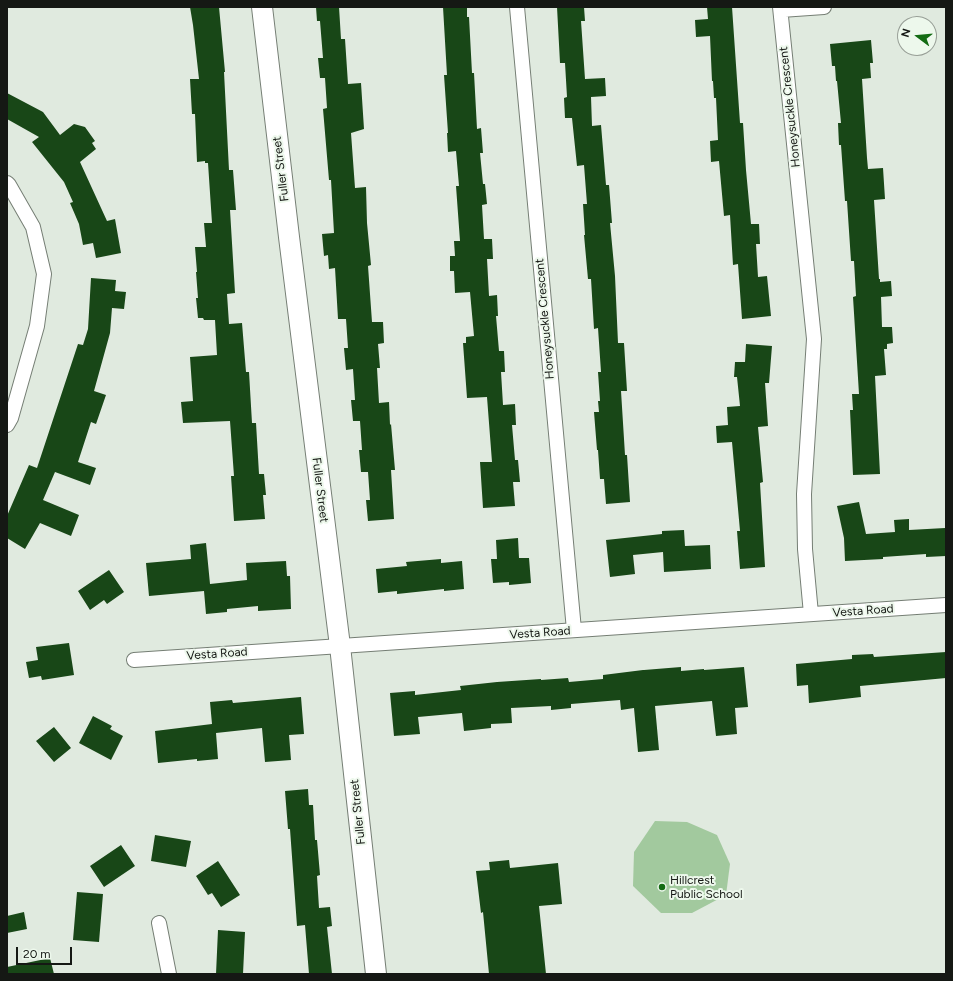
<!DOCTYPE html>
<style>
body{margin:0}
#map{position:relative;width:953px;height:981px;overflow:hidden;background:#e0eadf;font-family:Figtree,sans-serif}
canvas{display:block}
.frame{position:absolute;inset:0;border:8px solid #151814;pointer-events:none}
.north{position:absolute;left:897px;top:16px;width:40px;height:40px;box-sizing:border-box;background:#edf8ec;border:1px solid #979e96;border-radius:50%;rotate:286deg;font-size:11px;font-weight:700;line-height:16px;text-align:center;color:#151814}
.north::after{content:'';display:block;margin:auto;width:14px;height:18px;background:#136b13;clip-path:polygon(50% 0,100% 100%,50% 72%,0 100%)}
.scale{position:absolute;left:16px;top:947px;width:56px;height:18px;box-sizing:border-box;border:2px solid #151814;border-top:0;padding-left:5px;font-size:12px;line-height:14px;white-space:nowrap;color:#151814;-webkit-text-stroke:3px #edf8ec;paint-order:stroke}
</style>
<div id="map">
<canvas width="953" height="981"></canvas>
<div class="frame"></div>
<div class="north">N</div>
<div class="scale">20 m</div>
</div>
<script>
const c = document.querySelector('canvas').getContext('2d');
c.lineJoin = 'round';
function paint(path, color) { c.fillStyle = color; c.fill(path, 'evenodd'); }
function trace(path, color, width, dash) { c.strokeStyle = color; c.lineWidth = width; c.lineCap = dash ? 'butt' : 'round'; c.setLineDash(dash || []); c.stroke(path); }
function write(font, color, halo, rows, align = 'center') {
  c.font = font + ' Figtree,sans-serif'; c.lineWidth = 4; c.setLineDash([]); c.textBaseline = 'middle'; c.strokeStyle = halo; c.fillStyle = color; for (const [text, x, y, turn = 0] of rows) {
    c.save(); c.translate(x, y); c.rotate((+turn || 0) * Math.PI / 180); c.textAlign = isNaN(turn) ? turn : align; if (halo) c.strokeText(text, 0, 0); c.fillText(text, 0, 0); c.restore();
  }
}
paint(new Path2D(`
 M655,821L687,822L717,835L730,864L726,895L692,913H661L633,886L634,852Z`), '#a2c99e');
paint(new Path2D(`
 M190,7H219L225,72H224L229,170H233L236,210H230L235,293L227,294L229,324L242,323L246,372H249L252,423H256L259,474H264L266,495H263L265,519L234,521L231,476H234L230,421L183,423L181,402L193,401L190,357L217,355L215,320H204L203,318H198L196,298H198L196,272H197L195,247H206L204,223H212L208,163H205V161L197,162L195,114H192L190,79H199L193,25Z
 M316,7H339L341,39H345L348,84L361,83L364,129L351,133L355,188L366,187L367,223L371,265L368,266L372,322H383L384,343L378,344L380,368H377L379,403L389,402L390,425L391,424L395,470H391L394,519L368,521L366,500H370L368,472H361L359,450H362L360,421H353L351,400H355L353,369L346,370L344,348H348L346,319H338L335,268L329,269L328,255L324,256L322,234L334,233L331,180H329L323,109L327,108L325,78H320L318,58H323L320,21H317Z
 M443,7H467V17H469L472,73H474L477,129L481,128L483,153H480L483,184H485L487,204L482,205L484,239H492L493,259H487L489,296L497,295L498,316H496L499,351H504L505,372H501L503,405L515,404L516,425H512L515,460H518L520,482H513L515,506L483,508L480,462H492L487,397L467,398L463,343H466V337L474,336L470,292L455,293L454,271H450V256H455L454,241H460L456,186H459L456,151L448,152L447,133H448L444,75H447Z
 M557,7H584L585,21H581L585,79L605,78L606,96L591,97L592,126L601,125L606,185H609L612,223H610L615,276L618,343H624L627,391H621L625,455H627L630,502L606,504L604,479H600L598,450H597L594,412H599L598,401H600L598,372H601L598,328L594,329L591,279H588L584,235H585L583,204H587L584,165L577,166L572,118H565L564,98L567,97L565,63H560Z
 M707,7H732L740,123H743L746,170L751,224H759L760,244H756L758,277L767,276L771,316L742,319L738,264L733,265L730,215L724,216L719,161L711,162L710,141L718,140L716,98H714L713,81H712L710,36L696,37L695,20L708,19Z
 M871,40L873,63H870L871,78L862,79L867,158L868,169L883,168L885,199L874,200L879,279H880V282L891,281L892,296L881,297L882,327H892L893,343L887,344V349H884L886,375L875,376L880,474L853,475L850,410H853L852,394H859L853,297L856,296L854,261H851L847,201H845L841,145H839L838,123H841L837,81H836L835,66H832L830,44Z
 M7,93L43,112L60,135L74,124L85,127L95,141L92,143L96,149L80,162L107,221L115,219L121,253L96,258L93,243L83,245L79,224L70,203L73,202L64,182L32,142L39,137L7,119Z
 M91,278L116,280L115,291L126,292L124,309L112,308L110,333L94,391L106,395L96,424L91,422L78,462L96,468L90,485L55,472L43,500L79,515L71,536L40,523L25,549L7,538V516L29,465L37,468L78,344L83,345L88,329Z
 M746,344L772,346L769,383H765L768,426L758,427L763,482L760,483L765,567L740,569L737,531H740L732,442L717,443L716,426L728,425L727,407L740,406L737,377H734L735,362H745Z
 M859,502L866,534L895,532L894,520L909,519V530L945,528L946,556L926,557V554L883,557V559L845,561L844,538L837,506Z
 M684,530L685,546L710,545L711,569L664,572L663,552L633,555L635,574L610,577L606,540L662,534V531Z
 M518,538L519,558H529L531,583L509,585V582L493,583L491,559H497L496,540Z
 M206,543L210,584L247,580L246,563L286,561L287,576H290L291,609L258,611V606L227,609V612L206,614L204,591L149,596L146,563L191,559L190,545Z
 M441,559V563L462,561L464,589L444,591V589L397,594V591L378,593L376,569L407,566L406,562Z
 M109,570L124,592L107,604L104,600L90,610L78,591Z
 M69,643L74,675L42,680L41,676L29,678L26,662L38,660L36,647Z
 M946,652V678L860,686L861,697L809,703L808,685L797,686L796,664L852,659V655L873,654L874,657Z
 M681,667V671L704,669V670L744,667L748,707L735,708L737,734L716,736L712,701L655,706L659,750L638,752L634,708L621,710L620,700L571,704V708L551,710V706L511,708L512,723L491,724V728L464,731L462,713L418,717L420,734L394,736L390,693L415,691V695L461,690L460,686L497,682L541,679V680L568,678L569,682L603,679V675L643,670H644Z
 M301,697L304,734L289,735L291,760L265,762L262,728L216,733L218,759L197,761V759L158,763L155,731L212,724L210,702L232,700L233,703Z
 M93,716L112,726L110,729L123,736L111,760L79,743Z
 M54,727L71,748L54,762L36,741Z
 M308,789L309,805H313L315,840H317L320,875L317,876L319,908L330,907L332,926L327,927L332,974H309L305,925L297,926L290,829H288L285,791Z
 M155,835L191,841L186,867L151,861Z
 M121,845L135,866L104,887L90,866Z
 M509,860L510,868L558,863L562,904L539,906L546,974H489L483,912L481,913L476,871L490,870L489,862Z
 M218,861L240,895L221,907L212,893L208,895L196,876Z
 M77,892L103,894L99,942L73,940Z
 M24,912L27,929L7,933V916Z
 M218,930L245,932L243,974H216Z
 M50,958L54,974H7V967Z`), '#184717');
const street = new Path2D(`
 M517,7L574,630
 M780,7L814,339L804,494L805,549L811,614
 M781,10L824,7
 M7,183L9,185L33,227L44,274L37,326L11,418L7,425
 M134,660L946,605
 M159,923L169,974`);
const secondary = new Path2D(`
 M262,7L289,237L340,646L376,974`);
trace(street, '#757e74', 16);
trace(secondary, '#757e74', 22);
trace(street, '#fff', 14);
trace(secondary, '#fff', 20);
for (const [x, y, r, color] of [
 [662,887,4,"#136b13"]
]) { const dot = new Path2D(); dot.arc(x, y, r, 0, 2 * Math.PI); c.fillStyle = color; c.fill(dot); trace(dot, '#edf8ec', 1.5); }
write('12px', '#151814', '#edf8ec', [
 ["Honeysuckle Crescent",790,107,-96],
 ["Fuller Street",281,169,-97],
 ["Honeysuckle Crescent",545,319,-95],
 ["Fuller Street",320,490,83],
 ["Vesta Road",863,611,-4],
 ["Vesta Road",540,633,-4],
 ["Vesta Road",217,654,-4],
 ["Fuller Street",358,812,-96]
]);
write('12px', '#151814', '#edf8ec', [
 ["Hillcrest",670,880],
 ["Public School",670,894]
], 'left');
</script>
